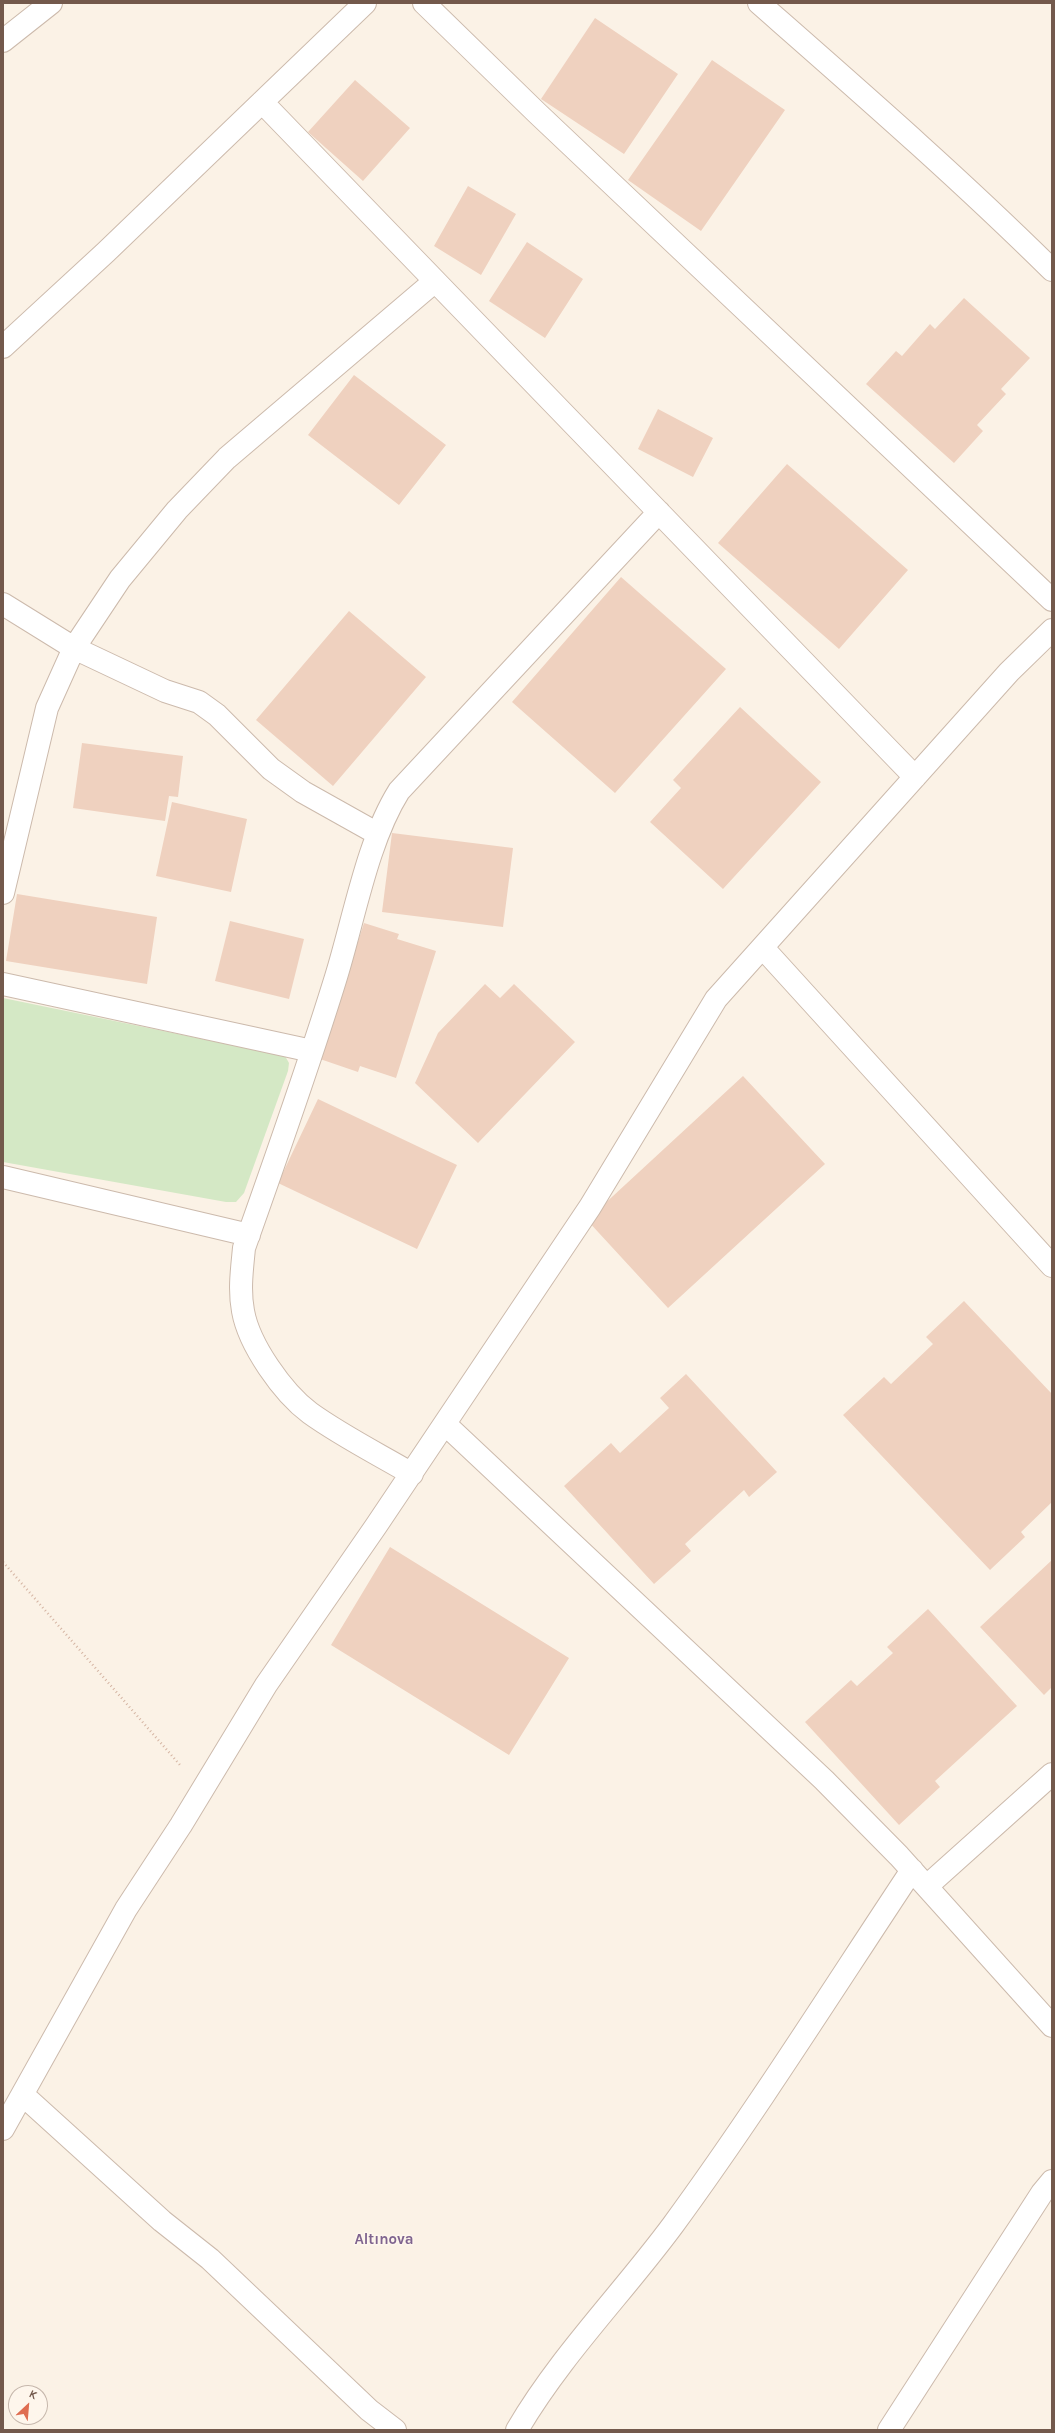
<!DOCTYPE html>
<meta charset="utf-8">
<style>
body{margin:0}
#map{position:relative;width:1055px;height:2433px;overflow:hidden;background:#fbf2e6;font-family:Karla,sans-serif}
canvas{display:block}
.frame{position:absolute;inset:0;border:4px solid #73594c;pointer-events:none}
.north{position:absolute;left:8px;top:2385px;width:40px;height:40px;box-sizing:border-box;background:#fef6ec;border:1px solid #c6b7ac;border-radius:50%;rotate:26deg;font-size:11px;font-weight:700;line-height:16px;text-align:center;color:#73594c}
.north::after{content:'';display:block;margin:auto;width:14px;height:18px;background:#df6d51;clip-path:polygon(50% 0,100% 100%,50% 72%,0 100%)}
</style>
<div id="map">
<canvas width="1055" height="2433"></canvas>
<div class="frame"></div>
<div class="north">K</div>
</div>
<script>
const c = document.querySelector('canvas').getContext('2d');
c.lineJoin = 'round';
function paint(path, color) { c.fillStyle = color; c.fill(path, 'evenodd'); }
function trace(path, color, width, dash) { c.strokeStyle = color; c.lineWidth = width; c.lineCap = dash ? 'butt' : 'round'; c.setLineDash(dash || []); c.stroke(path); }
function write(font, color, halo, rows, align = 'center') {
  c.font = font + ' Karla,sans-serif'; c.lineWidth = 3; c.setLineDash([]); c.textBaseline = 'middle'; c.strokeStyle = halo; c.fillStyle = color; for (const [text, x, y, turn = 0] of rows) {
    c.save(); c.translate(x, y); c.rotate((+turn || 0) * Math.PI / 180); c.textAlign = isNaN(turn) ? turn : align; if (halo) c.strokeText(text, 0, 0); c.fillText(text, 0, 0); c.restore();
  }
}
paint(new Path2D(`
 M3,998L285,1056L289,1063L288,1071L244,1193L236,1202H226L3,1162Z`), '#d4e8c5');
paint(new Path2D(`
 M595,18L678,74L624,154L541,99Z
 M712,60L785,110L701,231L628,180Z
 M355,80L410,128L363,181L308,132Z
 M468,186L516,214L481,275L434,246Z
 M527,242L583,279L545,338L489,301Z
 M964,298L1030,358L1001,389L1006,394L977,425L983,431L954,463L866,384L896,351L902,356L930,324L935,329Z
 M354,375L446,445L399,505L308,435Z
 M658,409L713,438L693,477L638,449Z
 M787,464L908,570L839,649L718,543Z
 M621,577L726,669L615,793L512,702Z
 M349,611L426,677L333,786L256,720Z
 M740,707L821,782L723,889L650,822L681,788L673,780Z
 M82,743L183,756L178,797L169,796L165,821L73,808Z
 M172,802L247,819L231,892L156,876Z
 M392,833L513,848L503,927L382,912Z
 M17,894L157,917L147,984L6,961Z
 M230,921L304,939L289,999L215,981Z
 M364,923L399,934L397,939L436,951L396,1078L360,1066L358,1072L320,1059Z
 M485,984L500,998L514,984L575,1042L478,1143L415,1083L438,1033Z
 M743,1076L825,1164L668,1308L587,1220Z
 M318,1099L457,1165L417,1249L278,1183Z
 M964,1301L1052,1394V1502L1021,1532L1025,1537L990,1570L843,1415L884,1377L891,1384L933,1344L926,1337Z
 M686,1374L777,1472L749,1497L744,1490L685,1544L691,1551L654,1584L564,1486L611,1443L620,1453L669,1408L660,1398Z
 M390,1547L569,1658L509,1755L331,1645Z
 M1052,1560V1687L1044,1695L980,1627Z
 M928,1609L1017,1706L935,1781L940,1787L899,1825L805,1722L851,1680L857,1686L893,1653L887,1647Z`), '#efd1bf');
const street = new Path2D(`
 M424,3L537,113L1052,600
 M759,3C858,90 958,177 1052,270
 M3,41L51,3
 M262,102L915,777
 M3,347L106,252L365,3
 M3,604L74,648L165,691L199,702L217,715L271,769L303,792L378,834
 M3,893L47,708L74,648L120,579L177,510L227,458L435,281
 M763,948L1052,1266
 M3,984L312,1051
 M3,1177L249,1235
 M445,1424L824,1780L899,1856L1052,2026
 M412,1474C378,1454 342,1436 310,1413C283,1393 249,1345 243,1311C239,1290 242,1269 244,1248C276,1158 308,1068 336,977C354,919 367,842 399,791L659,512
 M927,1886L1052,1774
 M23,2095L162,2221L210,2259L369,2410L395,2430
 M3,2129L126,1909L181,1825L266,1685L376,1526L590,1207L716,999L1009,672L1052,630
 M517,2430C561,2355 622,2294 673,2225C757,2110 833,1989 912,1870
 M889,2430L1042,2193L1052,2181`);
trace(street, '#ccbaac', 24);
trace(new Path2D(`
 M3,1562L180,1765`), '#d4b4a2', 2.5, [1, 3]);
trace(street, '#fff', 22);
write('bold 15px', '#7f648f', '#fef6ec', [
 ["Altınova",384,2240]
]);
</script>
